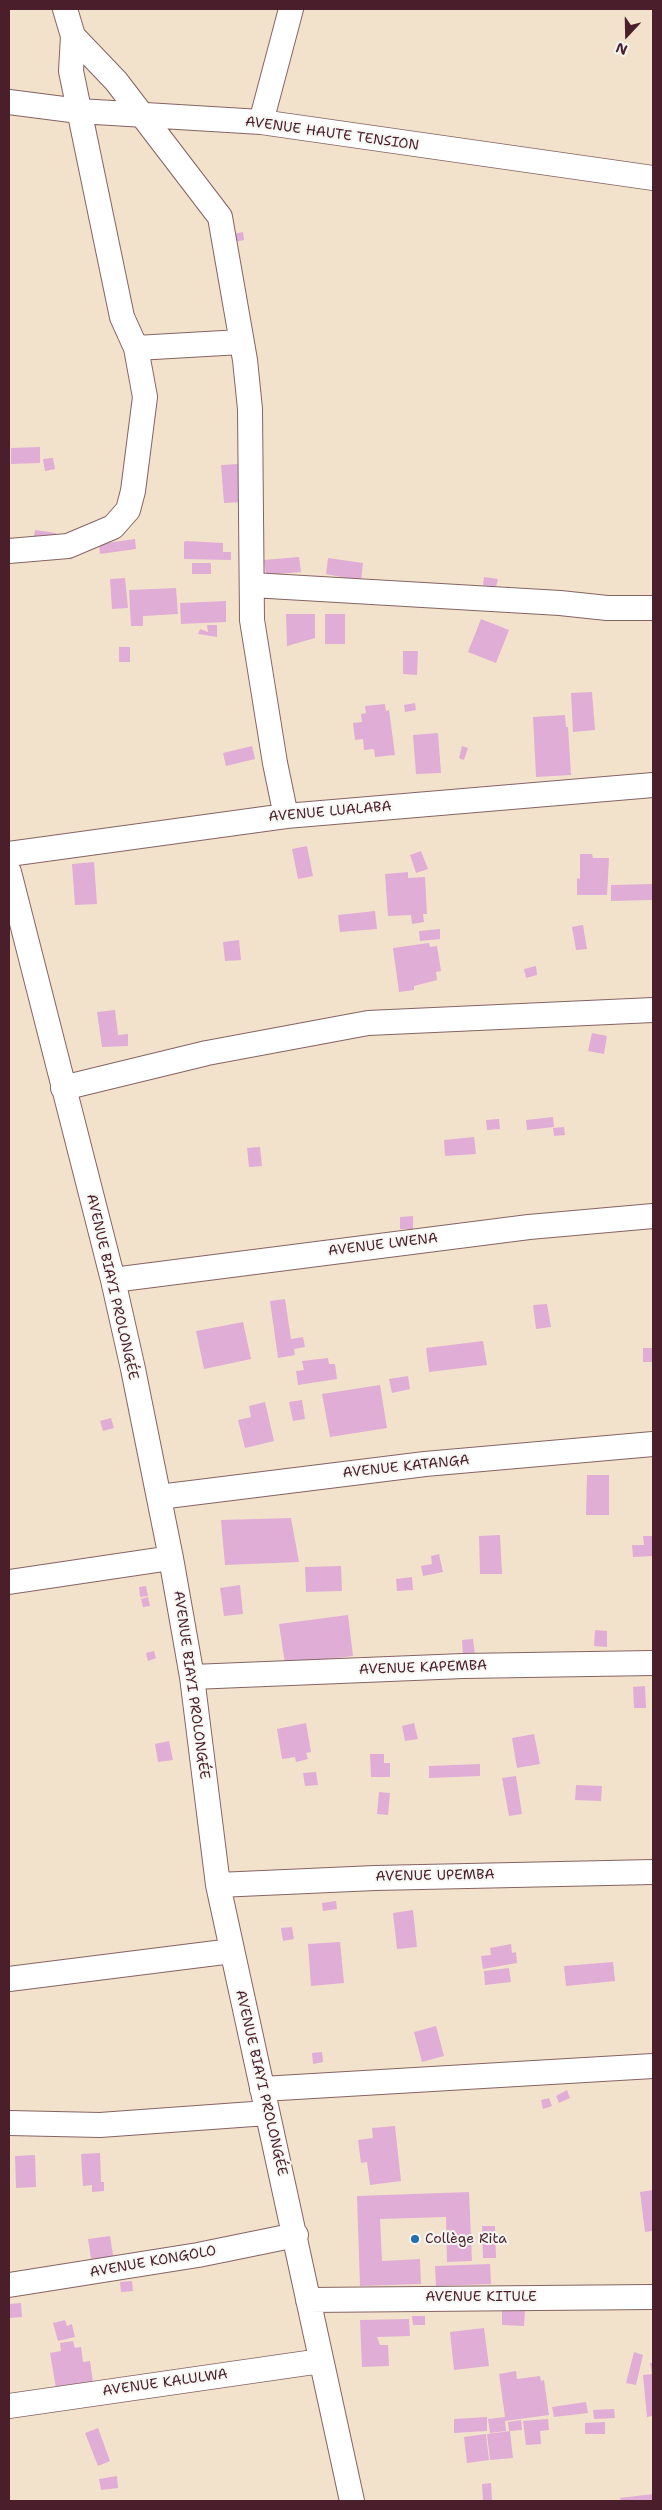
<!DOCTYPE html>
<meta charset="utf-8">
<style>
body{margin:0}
#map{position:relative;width:662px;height:2510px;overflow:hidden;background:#f3e2cb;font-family:"Shantell Sans",sans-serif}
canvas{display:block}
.frame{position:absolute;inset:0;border:10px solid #4a1f2b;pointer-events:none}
.north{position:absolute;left:602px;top:10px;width:50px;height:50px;-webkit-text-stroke:4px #f6f6f2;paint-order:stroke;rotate:201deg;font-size:14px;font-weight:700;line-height:20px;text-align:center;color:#4a1f2b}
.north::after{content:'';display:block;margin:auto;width:18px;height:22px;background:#4a1f2b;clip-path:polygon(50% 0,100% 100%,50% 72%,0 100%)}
</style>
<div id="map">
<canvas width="662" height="2510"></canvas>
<div class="frame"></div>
<div class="north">N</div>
</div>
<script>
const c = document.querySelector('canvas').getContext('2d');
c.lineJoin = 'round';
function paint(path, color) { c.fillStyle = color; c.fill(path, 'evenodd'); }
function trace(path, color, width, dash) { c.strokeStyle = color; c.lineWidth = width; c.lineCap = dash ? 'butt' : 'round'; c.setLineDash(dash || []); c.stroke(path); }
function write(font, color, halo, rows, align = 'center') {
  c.font = font + ' "Shantell Sans",sans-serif'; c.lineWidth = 4; c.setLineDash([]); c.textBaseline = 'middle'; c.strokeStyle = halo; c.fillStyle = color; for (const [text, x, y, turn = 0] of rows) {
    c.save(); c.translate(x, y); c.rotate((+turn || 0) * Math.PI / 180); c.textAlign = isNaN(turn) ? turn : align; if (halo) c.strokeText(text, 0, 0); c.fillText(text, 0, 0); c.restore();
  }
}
paint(new Path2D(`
 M243,232L244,240L234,242L233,234Z
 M40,447V463L11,464V448Z
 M53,458L55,469L45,471L43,459Z
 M239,464L242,502L224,503L221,465Z
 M35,530L56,533V540L33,542Z
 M135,539L136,549L100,554L99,544Z
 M186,541L223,543V552H231V560L184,559V542Z
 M299,557L301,572L266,575L264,560Z
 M328,558L363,563L361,581L326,574Z
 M192,563H211V574H192Z
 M484,577L498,579L496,587L483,585Z
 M125,578L128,608L112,609L110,579Z
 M176,588L178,614L143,616V626H131L129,590Z
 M226,601V622L181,624L180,603Z
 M286,614H315V638L287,646Z
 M325,614H345V644H325Z
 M481,619L509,630L496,663L468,652Z
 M207,625H217V637L198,634L200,629L208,632Z
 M119,647H130V662H119Z
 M403,651H418L417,675L403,674Z
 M592,692L595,730L573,732L571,693Z
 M415,703L416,710L405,712L404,705Z
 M385,704L386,711L389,710L395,755L375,757L374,749L364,750L363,739L355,740L353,723L362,722L361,714L366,713L365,706Z
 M565,715L566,727H568L571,775L536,777L533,717Z
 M438,733L441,773L416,774L413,735Z
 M252,746L255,759L226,766L223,753Z
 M462,746L468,748L464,760L459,758Z
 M307,846L313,876L298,879L292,849Z
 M421,851L428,869L416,873L410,855Z
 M580,854H592L593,858H609L607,895H577V878L580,879Z
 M94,862L97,904L75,905L72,864Z
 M408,872V878L425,877L427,914H423L424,922L412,924L411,915L388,916L385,874Z
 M653,884V900L611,901V885Z
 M375,911L377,929L340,932L338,915Z
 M583,925L587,949L576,950L572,927Z
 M440,929V939L420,941L419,931Z
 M239,940L241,960L225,961L223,942Z
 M429,943L430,947L437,946L441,971L436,972L437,980L414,986V990L399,992L393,948Z
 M536,966L537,975L526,978L524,969Z
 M115,1010L118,1035L128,1034V1046L102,1047L97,1012Z
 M592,1033L607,1036L604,1054L588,1051Z
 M553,1117L554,1127L527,1130L526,1120Z
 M499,1119L500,1129L487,1130L486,1120Z
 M564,1127L565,1135L554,1136L553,1128Z
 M474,1137L476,1154L445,1156L444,1140Z
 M260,1147L262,1166L249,1167L247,1148Z
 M413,1216V1229H400V1217Z
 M285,1299L291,1339L303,1337L305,1347L294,1349L295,1355L278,1358L270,1301Z
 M547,1304L551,1327L536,1329L533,1305Z
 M243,1322L251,1359L204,1369L196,1331Z
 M483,1341L487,1365L429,1372L426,1348Z
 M643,1348H653V1362H643Z
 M328,1358L329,1364H335L337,1379L298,1385L296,1371L304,1370L302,1361Z
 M408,1376L410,1389L392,1393L389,1379Z
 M380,1385L387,1428L330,1437L322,1394Z
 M302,1400L305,1419L293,1421L289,1402Z
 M265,1402L274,1441L245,1448L238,1420L251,1417L249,1406Z
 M111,1418L114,1428L103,1431L100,1421Z
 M587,1475H609V1515H586Z
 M291,1518L299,1562L225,1565L221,1520Z
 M500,1535L502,1574H480L479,1536Z
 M643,1536H653V1556L633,1557L632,1545H644Z
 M439,1554L443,1572L423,1576L421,1566L432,1564L431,1556Z
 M341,1566L342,1591L306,1592L305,1567Z
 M412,1577L413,1590L397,1591L396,1579Z
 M240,1585L243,1614L224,1616L220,1588Z
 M146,1586L148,1596L140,1597L139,1587Z
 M148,1597L150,1606L143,1607L141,1599Z
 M348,1615L353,1656L285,1664L279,1624Z
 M595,1630L607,1631V1647L594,1646Z
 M473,1639L475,1655L463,1656L462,1640Z
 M154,1651L156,1658L148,1661L146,1653Z
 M645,1686L646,1708H634L633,1687Z
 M306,1723L311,1752L306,1753L308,1759L296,1762L295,1757L282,1759L277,1729Z
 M414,1723L418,1739L405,1741L402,1726Z
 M534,1734L540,1764L517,1768L512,1738Z
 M169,1741L173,1760L158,1762L155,1744Z
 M370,1754H384V1763H390V1777H371Z
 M480,1764V1776L429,1778V1766Z
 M316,1772L318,1785L305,1786L303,1773Z
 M516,1776L522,1814L509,1816L502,1778Z
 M576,1785L602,1786L601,1801L575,1800Z
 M379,1792L390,1793L388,1815L377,1814Z
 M336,1901L337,1909L323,1911L322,1903Z
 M413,1910L417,1947L397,1949L393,1913Z
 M292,1927L294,1939L283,1941L281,1928Z
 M340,1942L344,1983L311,1986L308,1944Z
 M511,1944L512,1953L516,1952L517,1963L483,1969L481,1956L491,1955L490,1948Z
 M613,1962L615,1981L566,1986L564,1966Z
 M509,1968L511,1982L485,1985L484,1971Z
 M436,2026L444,2056L422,2062L414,2032Z
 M322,2052L323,2062L313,2064L312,2053Z
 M567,2090L570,2098L559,2103L556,2096Z
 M549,2098L552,2106L543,2109L541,2100Z
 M395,2126L401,2181L370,2185L367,2162L361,2163L358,2140L373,2138L372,2128Z
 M100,2153L101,2182H104V2191L92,2192V2185L83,2186L81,2154Z
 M35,2155L36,2187L16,2188L15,2156Z
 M653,2190V2231L645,2232L640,2192Z
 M469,2192L472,2261L447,2262L446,2217L380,2219L382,2261L420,2259L421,2284L360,2286L357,2196Z
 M482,2226H495L496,2258H483Z
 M110,2236L114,2261L92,2264L88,2239Z
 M490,2264L491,2284L436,2286L435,2266Z
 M132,2281L133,2291L121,2292L120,2282Z
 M21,2303L22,2317L9,2318V2304Z
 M502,2310L525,2311L524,2326L502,2325Z
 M412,2316H425V2325H413Z
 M409,2319L410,2336L377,2337L380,2345H388L389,2366L362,2367L360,2320Z
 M65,2320L67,2326L72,2324L75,2337L58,2341L53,2323Z
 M484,2328L489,2366L454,2370L450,2332Z
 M73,2341L75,2348L81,2347L83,2362L90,2361L93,2382L56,2388L50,2353L61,2351L60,2343Z
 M634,2352L643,2355L636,2385L626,2383Z
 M650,2363H653V2416L647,2417L643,2375L652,2374Z
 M516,2371L517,2379L540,2376L541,2381L544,2380L549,2415L505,2421L506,2431L490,2433L488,2419L505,2417L499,2374Z
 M586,2402L588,2413L554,2417L552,2407Z
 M614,2409L615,2418L594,2419L593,2410Z
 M487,2417V2431L454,2433V2419Z
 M548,2419L549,2430L540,2431L541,2444L526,2445L523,2421Z
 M521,2420L522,2430L509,2431L508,2422Z
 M605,2422V2434H585V2423Z
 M98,2428L110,2461L98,2466L85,2433Z
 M510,2431L513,2458L490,2460L487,2434Z
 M486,2434L489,2460L467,2463L464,2437Z
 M117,2476L118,2488L101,2490L99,2479Z
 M491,2483L492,2500L483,2501L482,2484Z
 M653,2494V2501H621L620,2498Z`), '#e0add6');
const minor = new Path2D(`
 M65,9L73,36L116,81L220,217L245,360L250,409L252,620L275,763L286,816
 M73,36L71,71L122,317L136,348L241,342
 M9,102L79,111L261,122L653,178
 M261,122L291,9
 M9,551L68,546L113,527L128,510L133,491L145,397L136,348
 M252,585L560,603L607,608H653
 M9,854L286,816L653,785
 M9,872L113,1280L133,1369L171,1558L192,1677L218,1885L352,2501
 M63,1088L207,1053L368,1023L653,1010
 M113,1280L529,1227L653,1216
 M159,1497L425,1464L653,1444
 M9,1582L171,1558
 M192,1677L463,1666L653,1663
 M218,1885L375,1878L653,1872
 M9,1979L232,1951
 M262,2089L653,2066
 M9,2123L100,2125L267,2113
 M9,2285L198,2255L296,2235
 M308,2300L653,2297
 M9,2406L321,2361`);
trace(minor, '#856363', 26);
trace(minor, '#fff', 24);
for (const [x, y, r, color] of [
 [415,2239,5,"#1f6fb2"]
]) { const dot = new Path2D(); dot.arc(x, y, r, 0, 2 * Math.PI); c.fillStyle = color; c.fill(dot); trace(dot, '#f6f6f2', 2); }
write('14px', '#4a1f2b', '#f6f6f2', [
 ["AVENUE HAUTE TENSION",332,134,8],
 ["AVENUE LUALABA",330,812,-5],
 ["AVENUE LWENA",383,1245,-7],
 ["AVENUE BIAYI PROLONGÉE",112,1287,77],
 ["AVENUE KATANGA",406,1467,-6],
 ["AVENUE KAPEMBA",423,1668,-2],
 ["AVENUE BIAYI PROLONGÉE",191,1685,82],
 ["AVENUE UPEMBA",435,1876,-1],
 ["AVENUE BIAYI PROLONGÉE",261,2083,77],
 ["AVENUE KONGOLO",153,2262,-10],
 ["AVENUE KITULE",481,2297],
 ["AVENUE KALULWA",165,2383,-8]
]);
write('14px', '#4a1f2b', '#f6f6f2', [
 ["Collège Rita",425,2239]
], 'left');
</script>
